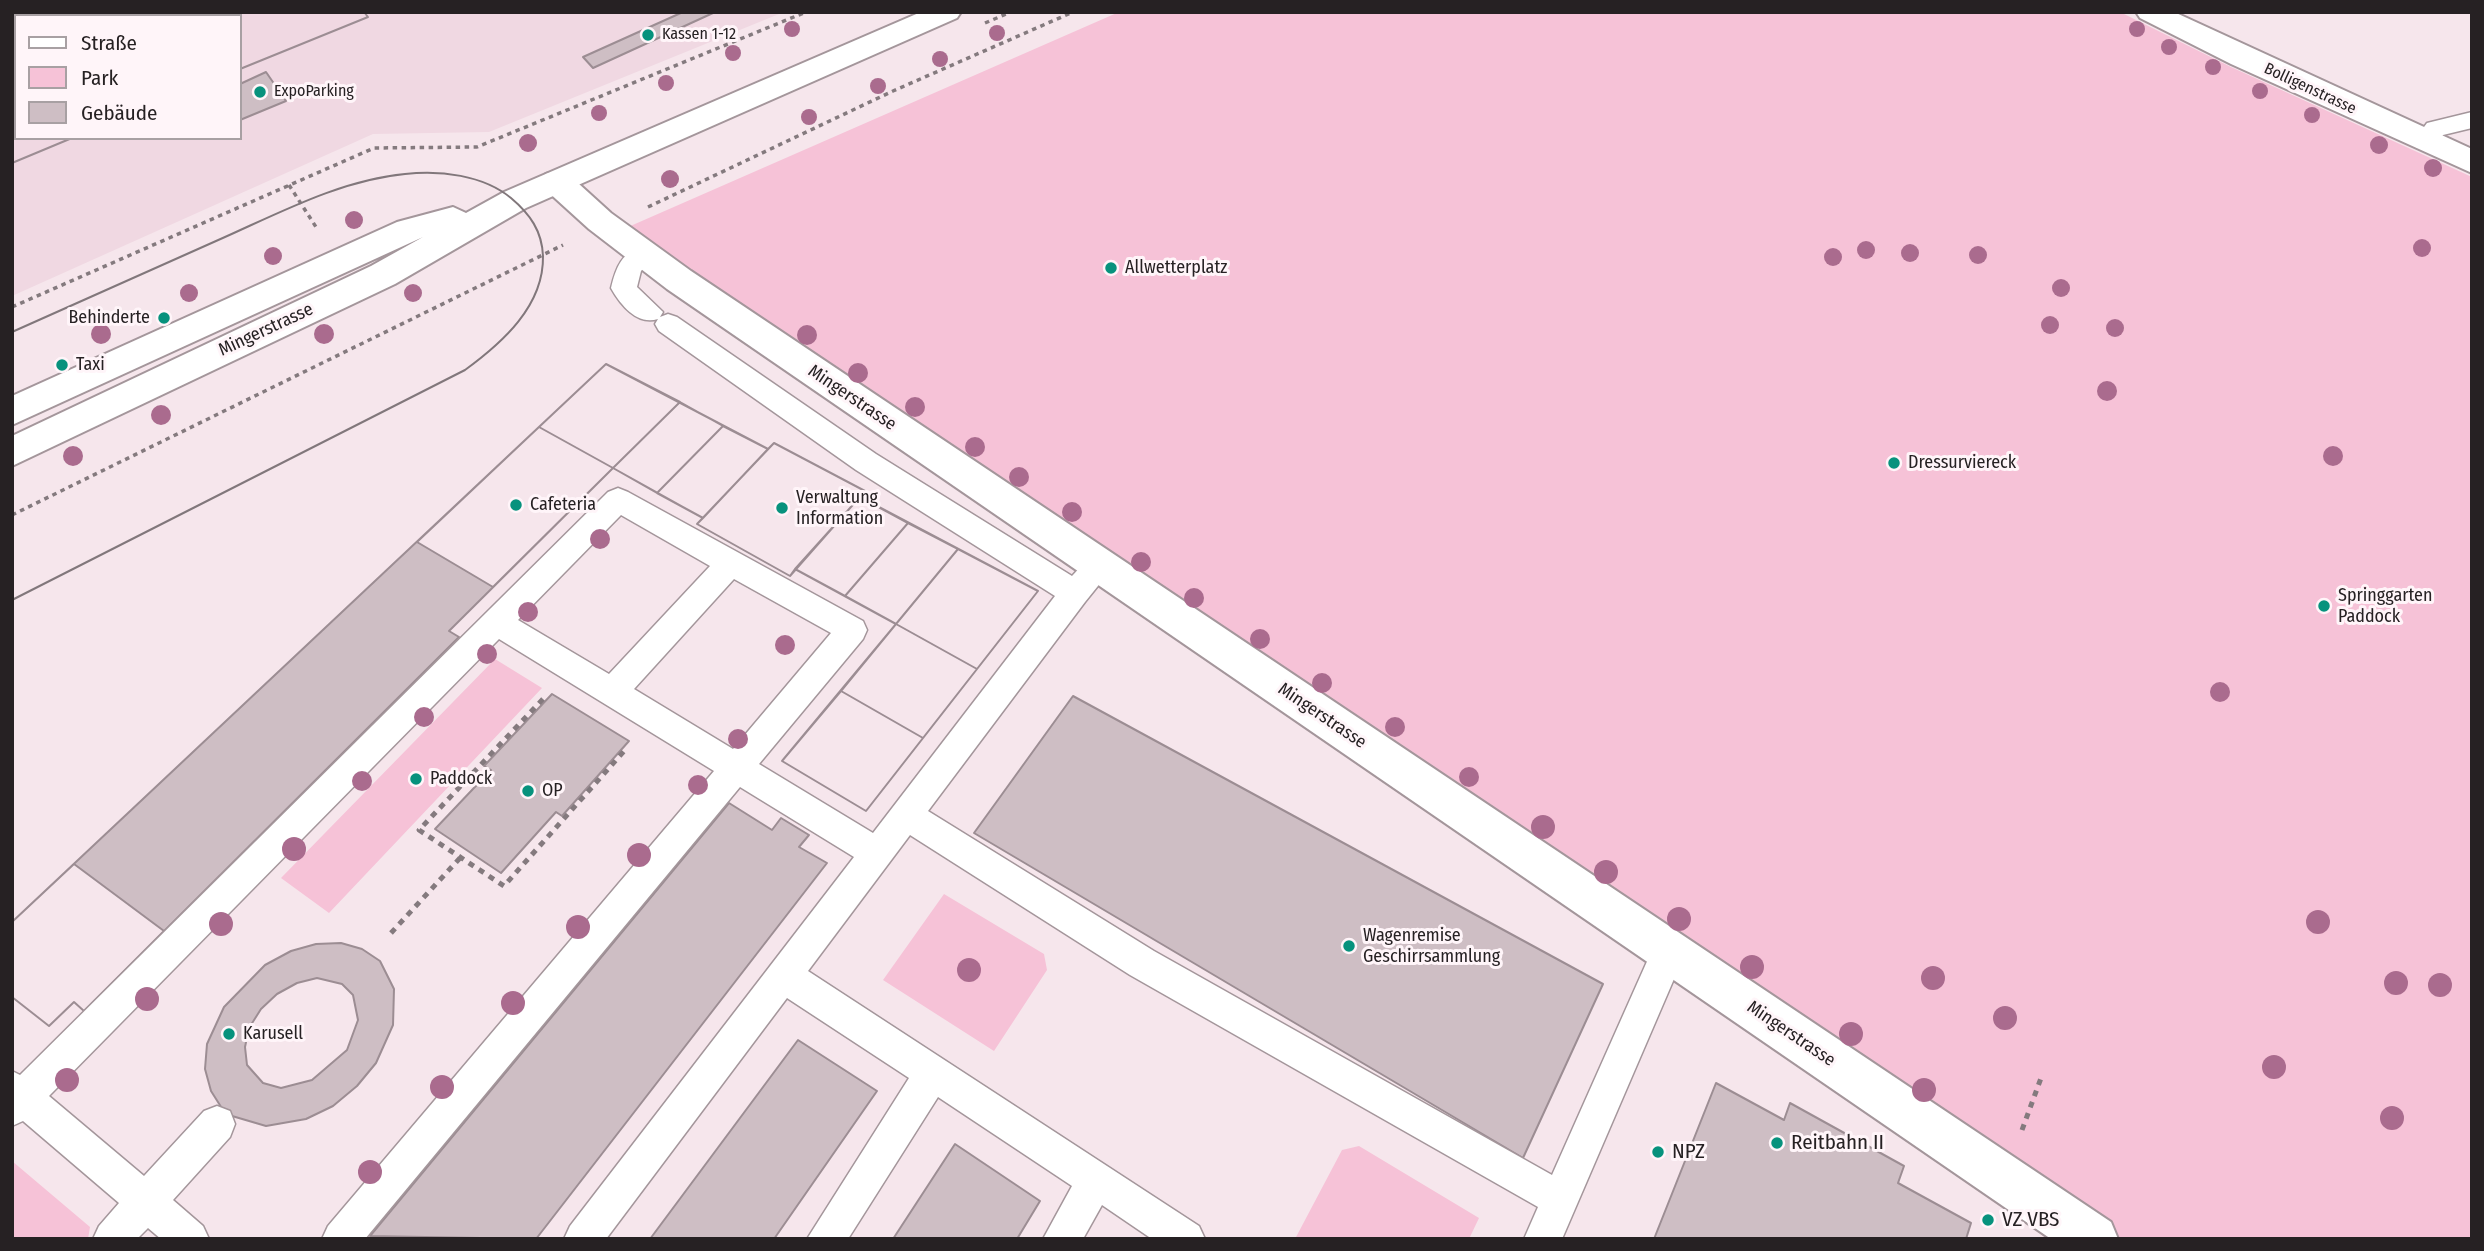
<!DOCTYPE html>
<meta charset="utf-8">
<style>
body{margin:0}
#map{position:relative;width:2484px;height:1251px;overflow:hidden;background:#f6e6ec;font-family:"Fira Sans Condensed",sans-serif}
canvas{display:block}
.frame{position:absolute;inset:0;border:14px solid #262123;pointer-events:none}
.legend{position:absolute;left:14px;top:14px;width:228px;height:126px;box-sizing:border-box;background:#fff5f9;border:2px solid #a8a0a3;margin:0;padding:9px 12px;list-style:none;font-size:21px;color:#262123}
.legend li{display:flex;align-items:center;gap:14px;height:35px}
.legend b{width:35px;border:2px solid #a8a0a3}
</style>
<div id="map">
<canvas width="2484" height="1251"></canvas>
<div class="frame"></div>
<ul class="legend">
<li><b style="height:9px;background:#fff"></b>Straße</li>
<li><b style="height:19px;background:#f6c2d7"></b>Park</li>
<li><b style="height:19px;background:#cebec4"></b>Gebäude</li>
</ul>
</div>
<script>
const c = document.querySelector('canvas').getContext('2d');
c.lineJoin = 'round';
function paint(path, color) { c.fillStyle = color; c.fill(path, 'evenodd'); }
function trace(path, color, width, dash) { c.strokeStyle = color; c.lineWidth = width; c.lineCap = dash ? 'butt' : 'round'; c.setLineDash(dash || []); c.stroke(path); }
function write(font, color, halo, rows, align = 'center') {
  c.font = font + ' "Fira Sans Condensed",sans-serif'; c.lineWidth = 6; c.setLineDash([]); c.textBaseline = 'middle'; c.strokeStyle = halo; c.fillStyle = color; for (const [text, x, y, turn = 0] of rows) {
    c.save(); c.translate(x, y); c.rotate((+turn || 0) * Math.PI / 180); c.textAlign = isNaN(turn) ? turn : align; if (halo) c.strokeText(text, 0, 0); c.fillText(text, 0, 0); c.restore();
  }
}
paint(new Path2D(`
 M12,12H784L489,132L373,134L12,296ZM16,16H240V138H16Z`), '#f0d8e2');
paint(new Path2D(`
 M1119,12H2120L2231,67L2472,177V1239H2105L619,231Z
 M495,659L542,688L329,913L281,878Z
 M944,894L1044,954L1047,970L994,1051L883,980Z
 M1359,1146L1479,1218L1469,1239H1295L1342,1150Z
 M12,1161L90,1227L88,1239H12Z`), '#f6c2d7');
const building = new Path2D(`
 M12,12H364L368,17L240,69V16H16V138H72L12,163Z
 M12,12H364L368,17L240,69V16H16V138H72L12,163Z
 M683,12L713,13L593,68L583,57Z
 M266,72L286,101L240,120V84Z
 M606,364L768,449L774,443L865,491L860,497L1038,591L866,811L782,761L896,624L795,569L790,576L697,524L703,518L613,468L449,631L459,637L84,1011L74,1002L49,1026L12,997V922Z
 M606,364L680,402L613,468L539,427Z
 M680,402L723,426L657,493L613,468Z
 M723,426L768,449L703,518L657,493Z
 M539,427L613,468L493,587L417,542Z
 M774,443L865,491L790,576L697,524Z
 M860,497L908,523L845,596L795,569Z
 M908,523L958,549L896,624L845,596Z
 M958,549L1038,591L977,669L896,624Z
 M896,624L977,669L923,738L841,691Z
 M841,691L923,738L866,811L782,761Z
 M552,694L629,741L562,816L556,812L501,873L435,829L491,770L484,766Z
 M1073,696L1603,984L1523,1158L974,833Z
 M729,803L772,830L781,818L809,835L799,847L827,863L536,1239L370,1236Z
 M74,864L164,931L84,1011L74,1002L49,1026L12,997V922Z
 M341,943L362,949L380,961L394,989L393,1025L376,1063L357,1086L333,1106L306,1119L266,1126L232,1116L223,1110L211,1091L205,1069L207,1044L224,1007L265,965L291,951L316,944ZM317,978L342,984L353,995L358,1020L347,1050L312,1080L281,1088L263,1083L247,1065L245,1047L249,1028L261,1009L277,994L297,983Z
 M798,1040L877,1091L774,1239H650Z
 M1716,1083L1784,1120L1790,1103L1904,1166L1898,1183L1971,1223L1966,1239H1654Z
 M955,1144L1040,1201L1017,1239H893Z`);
paint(building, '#cebec4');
trace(building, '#9c8d93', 2);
const service = new Path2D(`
 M2472,112V128L2443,135L2433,148H2417L2413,142L2427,123Z
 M644,245L653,248L657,254L641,271L637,287L663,312L660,317L668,314L677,317L876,454L1072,576C1084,563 1092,551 1110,557L1114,566L1085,602L928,811L1154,951L1552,1175L1657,939L1669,934L1681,939L1686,951L1562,1239H1524L1538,1207L1130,975L910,835L808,971L1199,1226L1205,1239H1152L1102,1205L1083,1239H1043L1072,1186L938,1097L848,1239H807L909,1078L787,998L606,1239H564L570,1226L854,857L740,787L365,1239H322L328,1226L714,771L499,639L49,1096L144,1176L204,1111L217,1106L230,1111L235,1124L230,1137L173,1200L203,1226L209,1239H161L148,1228L137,1239H93L99,1226L119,1203L23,1121L12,1126V1071L20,1075L608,492L618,488L628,492L863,621L867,630L863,639L759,764L873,833L1055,596L856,470L659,331L655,324L658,319C637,326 620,304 611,288C616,267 622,252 644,245ZM621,515L710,566L609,674L518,620ZM734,579L831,633L733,749L634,689Z`);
const minor = new Path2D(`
 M2136,12H2174L2472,149V173L2231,64L2140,18Z
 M557,171L568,174L611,213L691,271L2111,1222L2118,1239H2051L667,289L589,229L546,190L541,182L546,174Z`);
const secondary = new Path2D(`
 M921,12H961L957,18L526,208L395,284L12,466V436L371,266L423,237L12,425V396L397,222L453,207L466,213L504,192Z`);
trace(service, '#a4969b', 3);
trace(minor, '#a4969b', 4);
trace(secondary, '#a4969b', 4);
trace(new Path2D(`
 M985,23L1011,12
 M289,185L316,227
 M648,207L893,91L1073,12
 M12,307L374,148L477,147L806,12
 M12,515L563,245`), '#847a7e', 3.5, [4.5, 4.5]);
trace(new Path2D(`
 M543,699L419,830L504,886L625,750
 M391,933L460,858
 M2022,1130L2041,1078`), '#847a7e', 5, [6, 6]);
paint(service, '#fff');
paint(minor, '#fff');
paint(secondary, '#fff');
trace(new Path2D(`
 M12,332C83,300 154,268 225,237C283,211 342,180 405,174C440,170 483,175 511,198C530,214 542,231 543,256C544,306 502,343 465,370L12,600`), '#81777b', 2);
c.fillStyle = '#aa6b8e';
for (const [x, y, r] of [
 [792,29,8],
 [2137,29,8],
 [997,33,8],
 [2169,47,8],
 [733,53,8],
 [940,59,8],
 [2213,67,8],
 [666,83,8],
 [878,86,8],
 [2260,91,8],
 [599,113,8],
 [2312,115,8],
 [809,117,8],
 [528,143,9],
 [2379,145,9],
 [2433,168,9],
 [670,179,9],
 [354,220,9],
 [2422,248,9],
 [1866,250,9],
 [1910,253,9],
 [1978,255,9],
 [273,256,9],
 [1833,257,9],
 [2061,288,9],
 [189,293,9],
 [413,293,9],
 [2050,325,9],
 [2115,328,9],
 [101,334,10],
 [324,334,10],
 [807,335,10],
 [858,373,10],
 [2107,391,10],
 [915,407,10],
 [161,415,10],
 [975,447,10],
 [73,456,10],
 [2333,456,10],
 [1019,477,10],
 [1072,512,10],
 [600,539,10],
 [1141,562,10],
 [1194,598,10],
 [528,612,10],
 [1260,639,10],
 [785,645,10],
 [487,654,10],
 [1322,683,10],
 [2220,692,10],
 [424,717,10],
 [1395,727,10],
 [738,739,10],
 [1469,777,10],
 [362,781,10],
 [698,785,10],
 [1543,827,12],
 [294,849,12],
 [639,855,12],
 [1606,872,12],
 [1679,919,12],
 [2318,922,12],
 [221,924,12],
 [578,927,12],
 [1752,967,12],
 [969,970,12],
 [1933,978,12],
 [2396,983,12],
 [2440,985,12],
 [147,999,12],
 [513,1003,12],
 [2005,1018,12],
 [1851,1034,12],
 [2274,1067,12],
 [67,1080,12],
 [442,1087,12],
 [1924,1090,12],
 [2392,1118,12],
 [370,1172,12]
]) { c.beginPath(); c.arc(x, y, r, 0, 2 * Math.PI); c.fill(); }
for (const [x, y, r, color] of [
 [648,35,7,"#07927d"],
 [260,92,7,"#07927d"],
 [1111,268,7,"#07927d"],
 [164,318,7,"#07927d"],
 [62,365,7,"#07927d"],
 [1894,463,7,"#07927d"],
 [516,505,7,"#07927d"],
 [782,508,7,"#07927d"],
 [2324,606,7,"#07927d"],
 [416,779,7,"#07927d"],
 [528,791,7,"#07927d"],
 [1349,946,7,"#07927d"],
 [229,1034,7,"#07927d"],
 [1777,1143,7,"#07927d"],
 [1658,1152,7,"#07927d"],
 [1988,1220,7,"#07927d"]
]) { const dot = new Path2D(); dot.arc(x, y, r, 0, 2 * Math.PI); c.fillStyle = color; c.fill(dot); trace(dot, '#fff5f9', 2.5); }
write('16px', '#262123', '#fff5f9', [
 ["Kassen 1-12",662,35],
 ["ExpoParking",274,92]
], 'left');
write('16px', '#262123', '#fff5f9', [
 ["Bolligenstrasse",2310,89,25]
]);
write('18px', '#262123', '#fff5f9', [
 ["Allwetterplatz",1125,268],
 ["Behinderte",150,318,"right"],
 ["Taxi",76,365],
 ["Dressurviereck",1908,463],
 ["Verwaltung",796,498],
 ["Information",796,519],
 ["Cafeteria",530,505],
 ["Springgarten",2338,596],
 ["Paddock",2338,617],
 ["Paddock",430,779],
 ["OP",542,791],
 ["Wagenremise",1363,936],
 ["Geschirrsammlung",1363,957],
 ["Karusell",243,1034]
], 'left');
write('18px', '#262123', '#fff5f9', [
 ["Mingerstrasse",266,330,-25],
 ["Mingerstrasse",852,398,34],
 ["Mingerstrasse",1322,716,34],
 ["Mingerstrasse",1791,1034,34]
]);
write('21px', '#262123', '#fff5f9', [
 ["Reitbahn II",1791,1143],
 ["NPZ",1672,1152],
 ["VZ VBS",2002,1220]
], 'left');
</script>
